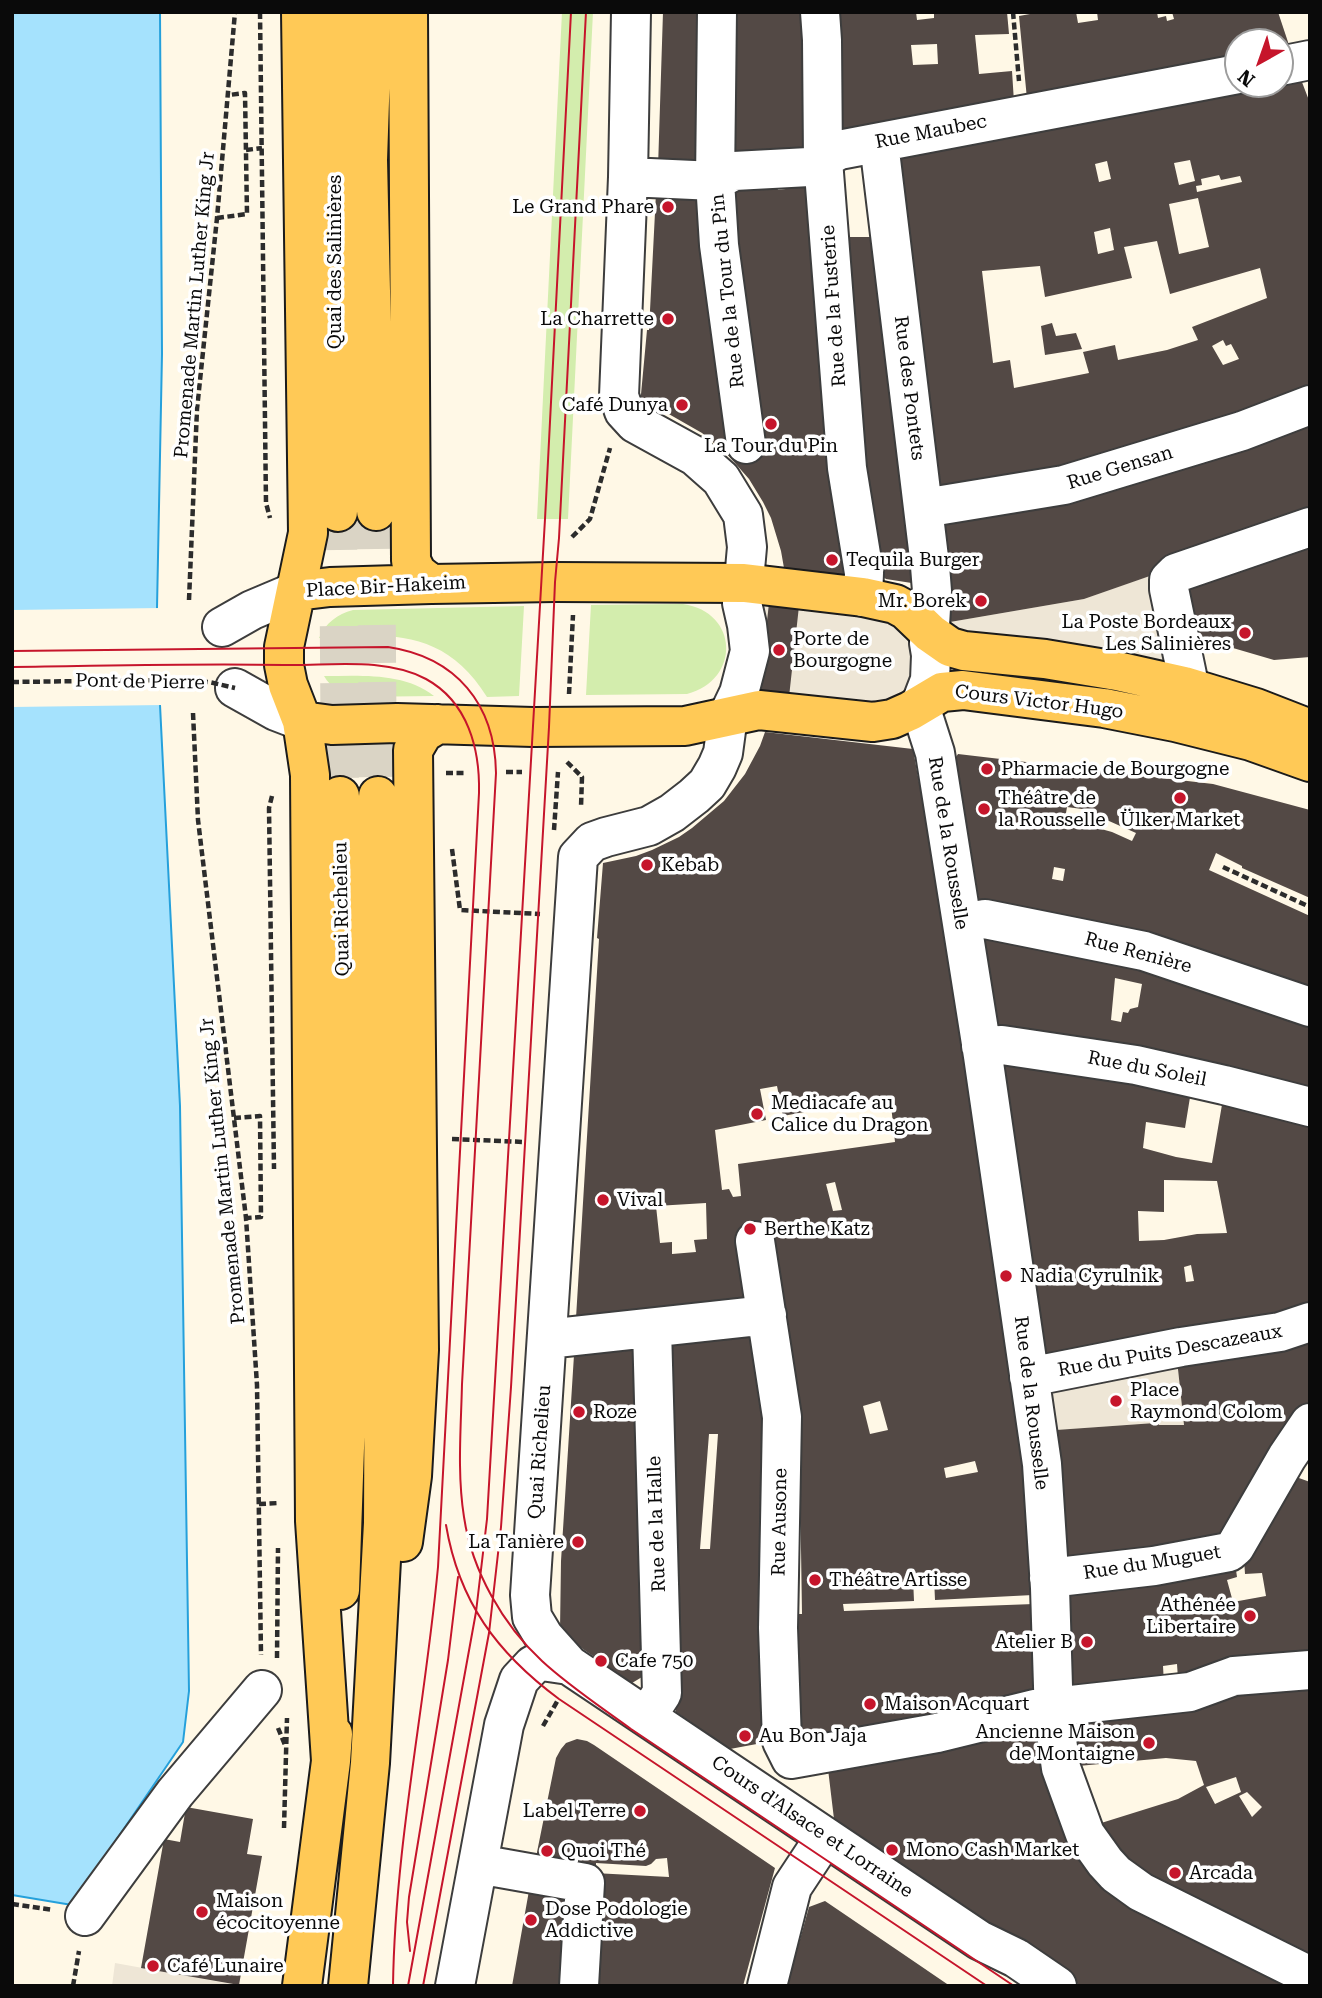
<!DOCTYPE html>
<meta charset="utf-8">
<style>
body{margin:0}
#map{position:relative;width:1322px;height:1998px;overflow:hidden;background:#fff8e6;font-family:"Roboto Serif",serif}
canvas{display:block}
.frame{position:absolute;inset:0;border:14px solid #0a0a0a;pointer-events:none}
.north{position:absolute;left:1224px;top:28px;width:70px;height:70px;box-sizing:border-box;background:#fff;border:2px solid #9d9d9d;border-radius:50%;rotate:220deg;font-size:19px;font-weight:700;line-height:28px;text-align:center;color:#0a0a0a}
.north::after{content:'';display:block;margin:auto;width:24px;height:32px;background:#c6152b;clip-path:polygon(50% 0,100% 100%,50% 72%,0 100%)}
</style>
<div id="map">
<canvas width="1322" height="1998"></canvas>
<div class="frame"></div>
<div class="north">N</div>
</div>
<script>
const c = document.querySelector('canvas').getContext('2d');
c.lineJoin = 'round';
function paint(path, color) { c.fillStyle = color; c.fill(path, 'evenodd'); }
function trace(path, color, width, dash) { c.strokeStyle = color; c.lineWidth = width; c.lineCap = dash ? 'butt' : 'round'; c.setLineDash(dash || []); c.stroke(path); }
function write(font, color, halo, rows, align = 'center') {
  c.font = font + ' "Roboto Serif",serif'; c.lineWidth = 7; c.setLineDash([]); c.textBaseline = 'middle'; c.strokeStyle = halo; c.fillStyle = color; for (const [text, x, y, turn = 0] of rows) {
    c.save(); c.translate(x, y); c.rotate((+turn || 0) * Math.PI / 180); c.textAlign = isNaN(turn) ? turn : align; if (halo) c.strokeText(text, 0, 0); c.fillText(text, 0, 0); c.restore();
  }
}
paint(new Path2D(`
 M562,12H593L568,519H537Z
 M683,604C739,612 741,680 687,694L586,695L591,605Z
 M524,606L519,696L487,697C445,629 389,633 319,638C326,623 337,614 353,610Z
 M324,676C360,676 404,672 434,696L354,697C341,693 331,688 324,676Z`), '#d3edad');
paint(new Path2D(`
 M1174,567L1201,679L951,637L950,622L1084,599Z
 M765,595L901,621L918,655L907,691L889,705L751,697Z
 M1177,1360L1184,1425H1159L1157,1418L1154,1419L1155,1423L1056,1430L1048,1385Z
 M115,1963L242,1986H112Z`), '#eee6d6');
const water = new Path2D(`
 M12,12H160L162,354L157,608L160,705L180,1106L189,1691L183,1742L72,1905L12,1895Z`);
paint(water, '#a5e2fd');
trace(water, '#25a0db', 2);
paint(new Path2D(`
 M161,608L163,705L12,707V610Z`), '#fff8e6');
paint(new Path2D(`
 M663,12H708L705,169L658,168Z
 M729,12H804L808,149L733,155Z
 M839,12H916L917,20L934,18V12H1007L1009,34L975,35L979,74L1012,71L1014,102L841,132L840,82L842,81ZM937,44L938,64L913,65L911,45Z
 M1030,12H1076L1078,23L1098,20L1097,12H1121V14L1157,12L1158,18L1166,16L1167,21L1174,19L1172,12H1278L1289,45L1280,49V42H1238V58L1027,99L1019,16L1030,14Z
 M1300,77L1310,103V396L1055,477L939,495L899,154L1235,91L1261,84H1280ZM1190,160L1195,181L1179,185L1174,163ZM1107,161L1111,179L1099,182L1095,164ZM1219,175L1221,180L1240,176L1242,182L1197,192L1196,186L1202,185L1201,179ZM1198,198L1209,247L1179,254L1169,204ZM1110,228L1114,250L1098,254L1094,232ZM1157,241L1170,294L1260,268L1267,298L1192,327L1198,340L1167,350L1118,360L1115,345L1083,352L1089,373L1014,388L1010,360L993,363L982,271L1040,266L1045,297L1132,278L1124,247ZM1223,340L1226,346L1231,344L1239,359L1223,365L1212,346Z
 M809,186L848,575L784,568L781,551L771,518L763,502L749,479L727,454L702,433L667,413L640,405L647,330H649L656,193L777,187L778,190Z
 M846,237H878L918,584L886,579L882,576L866,507Z
 M1052,323L1056,336L1076,333L1082,349L1045,355L1041,326Z
 M1310,415V520L1084,599L950,622L938,520Z
 M1310,536V644H1308L1310,657L1274,660L1192,636L1178,580Z
 M769,603L799,606L789,697L759,693Z
 M765,732L913,749L938,887L959,1023L1025,1464L1033,1595L935,1600L934,1577L913,1578L914,1601L843,1604L844,1611L1034,1604V1694L942,1711L943,1721L802,1740L793,1614H802L799,1420L764,1224L742,1228L751,1299L576,1318L597,972L599,939L597,938L603,863L636,856L652,850L679,837L692,828L724,801L745,774L760,746ZM777,1086L783,1116L890,1096L895,1142L738,1164L741,1196L733,1197L729,1189L722,1190L715,1130L766,1120L760,1089ZM835,1182L842,1210L833,1211L826,1184ZM706,1203L707,1239L694,1240L696,1252L672,1254V1242L660,1243L656,1206ZM880,1401L888,1430L870,1434L863,1406ZM975,1461L978,1472L946,1478L944,1468Z
 M958,754L1213,784L1310,810V898L1242,868V866L1216,853L1209,870L1310,916V997L980,907L956,757ZM1067,807L1082,809L1136,833L1132,841L1112,832L1065,819ZM1054,867L1065,869L1063,881L1052,879Z
 M986,928L1310,1016V1102L998,1031L983,931ZM1115,978L1142,984L1138,1007L1130,1009L1128,1013L1123,1012L1121,1022L1111,1020Z
 M1002,1060L1192,1085L1185,1128L1146,1122L1143,1148L1176,1157L1212,1163L1224,1093L1310,1115V1310L1046,1361ZM1164,1180L1217,1181L1227,1233L1197,1234L1164,1240L1139,1241L1138,1211L1164,1212ZM1191,1265L1194,1281L1186,1282L1184,1267Z
 M756,1335L767,1427L762,1743L730,1749L676,1712L666,1346ZM709,1434H718L710,1549H700Z
 M1310,1338V1414L1233,1542L1067,1572L1053,1425H1056V1430L1155,1423L1154,1419L1158,1418L1159,1425H1184L1177,1360Z
 M638,1350L647,1674L632,1683L567,1638L560,1630L561,1561L574,1355Z
 M1285,1473L1310,1482V1662L1218,1672L1188,1678L1163,1688L1070,1695L1066,1582L1068,1580L1153,1571L1234,1556L1237,1577L1227,1580L1233,1602L1266,1596L1262,1573L1245,1574L1243,1543ZM1177,1664L1178,1679L1164,1684L1163,1666Z
 M1310,1678L1309,1776L1310,1956L1145,1874L1121,1855L1098,1824L1178,1799L1204,1785L1196,1761L1166,1758L1078,1766L1072,1714ZM1236,1777L1241,1792L1215,1804L1206,1787ZM1247,1792L1262,1807L1252,1817L1239,1796Z
 M1036,1725L1071,1845L1287,1986H1081L834,1819L828,1769Z
 M577,1739L587,1741L594,1745L775,1868L743,1986H590L594,1873L669,1877L667,1858L656,1859L651,1864L646,1866L596,1863V1865H591L588,1868L535,1862L556,1758L561,1749L566,1743Z
 M186,1807L253,1819L247,1854L262,1856L239,1985L141,1968L164,1839L180,1842Z
 M530,1885L575,1893L568,1986H512Z
 M825,1901L906,1956L950,1986H787L809,1907Z`), '#534945');
trace(new Path2D(`
 M376,511L378,796
 M338,512L340,796`), '#dad4c5', 38, [38, 19]);
const minor = new Path2D(`
 M631,12L628,177L619,396L624,411L635,423L695,456L721,479L743,515L747,547L742,603L747,625L750,651L739,693L728,716L723,753L717,767L707,784L694,796L672,813L649,826L606,837L592,842L578,857L530,1595L532,1617L544,1637L569,1665L979,1940L1016,1958L1057,1986
 M717,12L715,181L719,245L746,444
 M820,12L822,40L823,160L847,468L864,573L863,597
 M1280,66L1310,60
 M879,143L930,566L932,591L929,643L931,655L930,680L920,706L935,753L983,1056L1042,1464L1050,1588L1054,1719L1061,1768L1085,1834L1105,1862L1116,1874L1141,1892L1310,1976
 M628,177L715,181L734,171L809,167L839,150L1238,74
 M924,508L1064,485L1242,431L1310,405
 M222,627L252,610L297,591
 M1184,686L1187,675L1169,589V580L1176,573L1310,527
 M235,688L276,711L302,721
 M962,923L985,919L1144,951L1310,1007
 M981,1046L1002,1045L1136,1065L1224,1085L1310,1107
 M755,1241L782,1417L778,1628L782,1741L791,1759
 M547,1339L767,1315
 M1029,1377L1181,1347L1280,1332L1310,1322
 M1049,1578L1154,1566L1229,1552L1235,1547L1287,1457L1310,1423
 M647,1716L662,1693L652,1328
 M791,1759L937,1733L1035,1709L1190,1692L1234,1676L1310,1670
 M478,1864L585,1883L579,1986
 M85,1916L175,1793L262,1690
 M455,1986L504,1725L519,1680L533,1665L542,1661L569,1665
 M767,1986L792,1887L825,1837`);
const major = new Path2D(`
 M301,12L308,533L284,647V665L288,685L302,721L310,775L315,1521L331,1761
 M335,12L338,512
 M373,12L368,160L376,511
 M408,12L411,561L417,573L431,584
 M297,591L330,587L431,584L555,582L744,583L863,597L895,604L906,610L930,633L950,647L964,651L1045,659L1117,671L1184,686L1256,708L1310,729
 M302,721L332,725L397,723L533,727L685,726L759,710L873,722L892,719L910,711L942,692L963,690L1104,708L1175,722L1251,741L1310,762
 M403,1542L412,1476L419,1350L413,750L423,733L438,724
 M340,1590L350,1305L340,796
 M302,1986L331,1761L333,1734
 M348,1986L370,1763L383,1523L384,1296L378,796`);
trace(minor, '#3d3d3d', 42);
trace(major, '#1b1b1b', 42);
trace(new Path2D(`
 M260,12L266,503L270,518
 M1013,12L1019,81
 M246,150L262,148
 M217,218L247,214L245,93L229,95
 M572,537L590,519L610,448
 M189,600L197,409L217,218L235,12
 M569,694L573,615
 M193,713L198,820L246,1218L257,1385L261,1655
 M567,762L582,777L581,807
 M506,772H522
 M446,773H467
 M272,796L269,808L274,1169
 M554,830L558,772
 M452,849L460,910L540,914
 M1223,867L1310,907
 M234,1118L260,1116L261,1217L246,1218
 M452,1139L524,1142
 M259,1504L279,1503
 M277,1658L278,1548
 M543,1726L558,1700
 M278,1728L285,1745
 M284,1828L287,1718
 M12,1904L53,1910
 M73,1986L79,1951`), '#2c2c2c', 4.5, [7, 3.5]);
trace(minor, '#fff', 38);
trace(major, '#ffc956', 38);
trace(new Path2D(`
 M12,651L388,647C456,657 495,704 496,773L462,1384C461,1428 457,1473 464,1517C472,1571 503,1625 542,1661C569,1686 601,1707 631,1729L1014,1986
 M12,667C103,666 194,663 284,665C330,666 384,657 426,679C468,702 480,749 479,793L438,1567C425,1707 395,1845 393,1986
 M446,1525C459,1602 497,1653 559,1699L987,1986
 M410,1951L407,1922L409,1897L448,1660L458,1577
 M408,1986L476,1612L487,1519L545,519L571,12
 M423,1986L489,1633L501,1527L511,1387L549,727L555,582L559,538L586,12`), '#c6152b', 2);
trace(new Path2D(`
 M12,682L167,680L209,682L235,688`), '#2c2c2c', 4.5, [7, 3.5]);
for (const [x, y, r, color] of [
 [668,207,7,"#c6152b"],
 [668,319,7,"#c6152b"],
 [682,405,7,"#c6152b"],
 [771,424,7,"#c6152b"],
 [832,560,7,"#c6152b"],
 [981,601,7,"#c6152b"],
 [1245,633,7,"#c6152b"],
 [779,650,7,"#c6152b"],
 [987,769,7,"#c6152b"],
 [1180,798,7,"#c6152b"],
 [984,809,7,"#c6152b"],
 [647,865,7,"#c6152b"],
 [757,1114,7,"#c6152b"],
 [603,1200,7,"#c6152b"],
 [750,1229,7,"#c6152b"],
 [1006,1276,7,"#c6152b"],
 [1116,1401,7,"#c6152b"],
 [579,1412,7,"#c6152b"],
 [578,1542,7,"#c6152b"],
 [815,1580,7,"#c6152b"],
 [1250,1616,7,"#c6152b"],
 [1087,1642,7,"#c6152b"],
 [601,1661,7,"#c6152b"],
 [870,1704,7,"#c6152b"],
 [745,1736,7,"#c6152b"],
 [1149,1743,7,"#c6152b"],
 [640,1811,7,"#c6152b"],
 [892,1850,7,"#c6152b"],
 [547,1851,7,"#c6152b"],
 [1175,1873,7,"#c6152b"],
 [202,1912,7,"#c6152b"],
 [531,1920,7,"#c6152b"],
 [153,1966,7,"#c6152b"]
]) { const dot = new Path2D(); dot.arc(x, y, r, 0, 2 * Math.PI); c.fillStyle = color; c.fill(dot); trace(dot, '#fff', 2.5); }
write('19px', '#0a0a0a', '#fff', [
 ["Rue Maubec",931,132,-11],
 ["Quai des Salinières",335,262,-90],
 ["Rue de la Tour du Pin",728,291,-96],
 ["Promenade Martin Luther King Jr",195,305,-85],
 ["Rue de la Fusterie",834,306,-94],
 ["Rue des Pontets",909,388,83],
 ["Rue Gensan",1120,468,-17],
 ["Place Bir-Hakeim",386,587,-3],
 ["Pont de Pierre",140,682,1],
 ["Cours Victor Hugo",1039,702,7],
 ["Rue de la Rousselle",948,843,81],
 ["Quai Richelieu",342,909,-91],
 ["Rue Renière",1138,953,15],
 ["Rue du Soleil",1147,1069,11],
 ["Promenade Martin Luther King Jr",223,1171,-96],
 ["Rue du Puits Descazeaux",1170,1351,-10],
 ["Rue de la Rousselle",1031,1403,83],
 ["Quai Richelieu",540,1452,-86],
 ["Rue Ausone",780,1522,-89],
 ["Rue de la Halle",657,1524,-92],
 ["Rue du Muguet",1152,1563,-9],
 ["Cours d'Alsace et Lorraine",812,1827,34]
]);
write('19px', '#0a0a0a', '#fff', [
 ["Le Grand Phare",654,207,"right"],
 ["La Charrette",654,319,"right"],
 ["Café Dunya",668,405,"right"],
 ["La Tour du Pin",771,446,"center"],
 ["Tequila Burger",846,560],
 ["Mr. Borek",967,601,"right"],
 ["La Poste Bordeaux",1231,622,"right"],
 ["Les Salinières",1231,644,"right"],
 ["Porte de",793,639],
 ["Bourgogne",793,661],
 ["Pharmacie de Bourgogne",1001,769],
 ["Théâtre de",998,798],
 ["la Rousselle",998,820],
 ["Ülker Market",1180,820,"center"],
 ["Kebab",661,865],
 ["Mediacafe au",771,1103],
 ["Calice du Dragon",771,1125],
 ["Vival",617,1200],
 ["Berthe Katz",764,1229],
 ["Nadia Cyrulnik",1020,1276],
 ["Place",1130,1390],
 ["Raymond Colom",1130,1412],
 ["Roze",593,1412],
 ["La Tanière",564,1542,"right"],
 ["Théâtre Artisse",829,1580],
 ["Athénée",1236,1605,"right"],
 ["Libertaire",1236,1627,"right"],
 ["Atelier B",1073,1642,"right"],
 ["Cafe 750",615,1661],
 ["Maison Acquart",884,1704],
 ["Ancienne Maison",1135,1732,"right"],
 ["de Montaigne",1135,1754,"right"],
 ["Au Bon Jaja",759,1736],
 ["Label Terre",626,1811,"right"],
 ["Mono Cash Market",906,1850],
 ["Quoi Thé",561,1851],
 ["Arcada",1189,1873],
 ["Maison",216,1901],
 ["écocitoyenne",216,1923],
 ["Dose Podologie",545,1909],
 ["Addictive",545,1931],
 ["Café Lunaire",167,1966]
], 'left');
</script>
